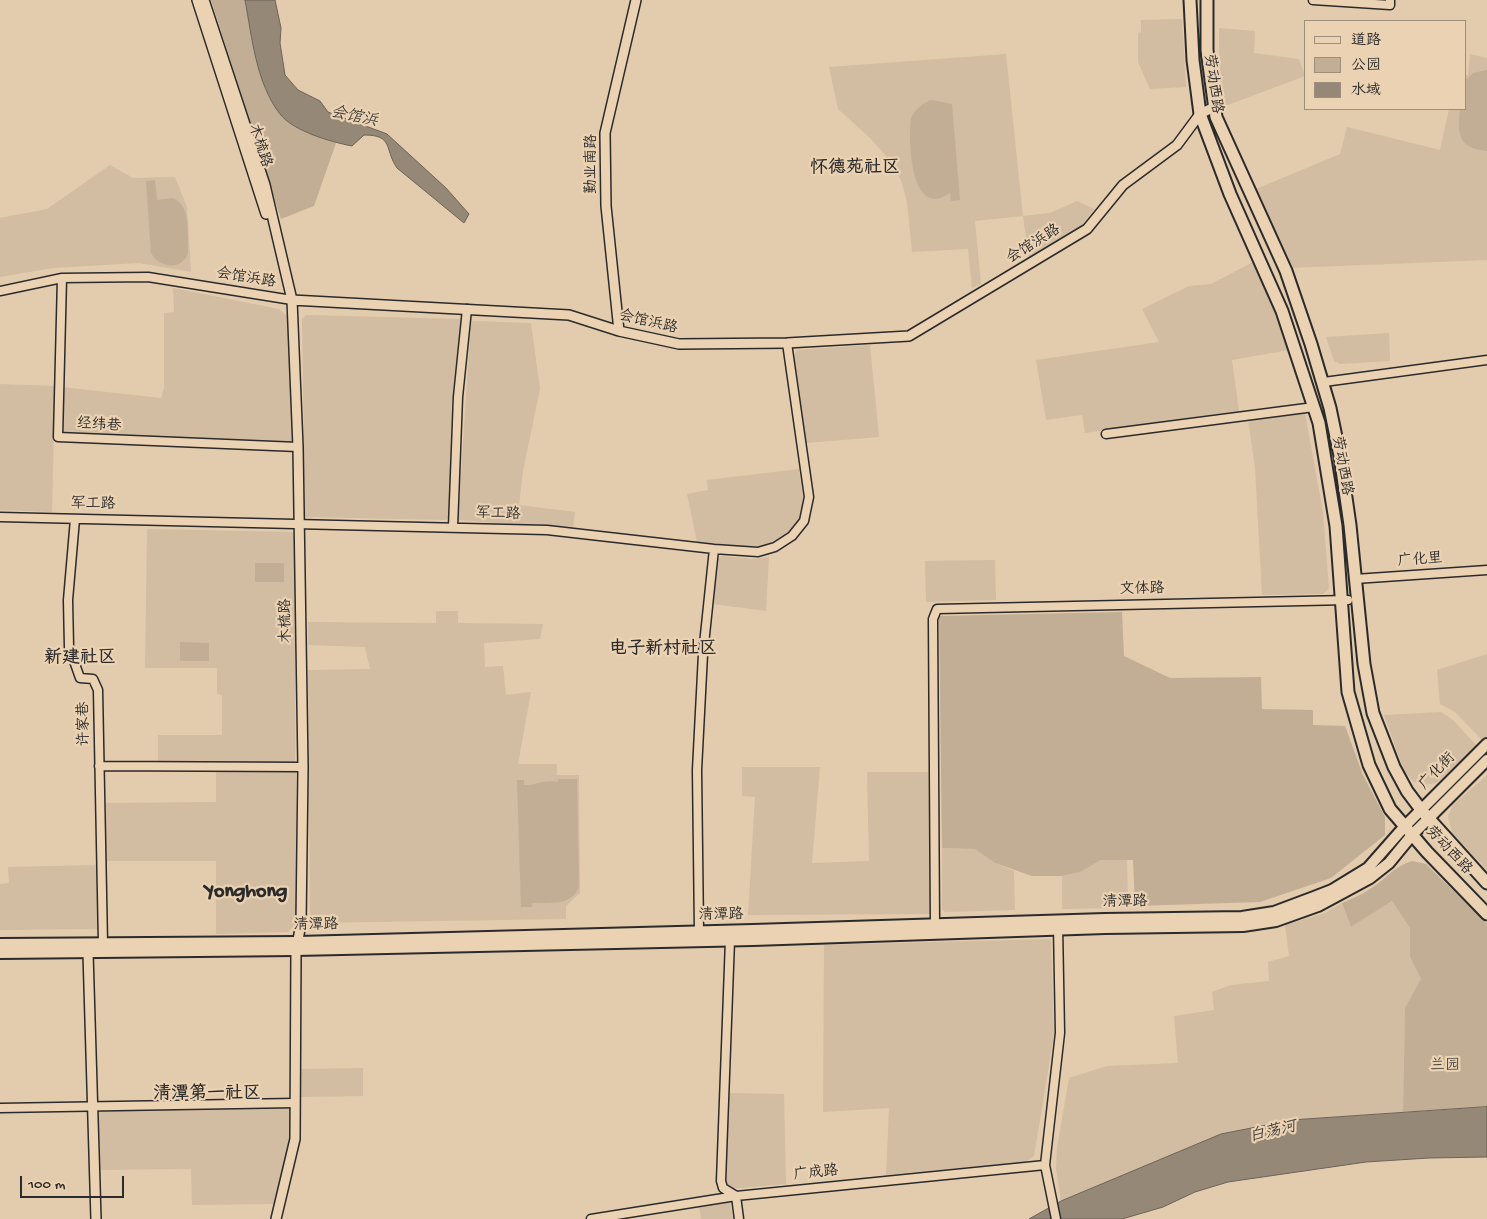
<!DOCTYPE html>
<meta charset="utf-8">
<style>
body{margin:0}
#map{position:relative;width:1487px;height:1219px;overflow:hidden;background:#e3cbae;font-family:"Gochi Hand","LXGW WenKai TC",sans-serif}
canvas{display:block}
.legend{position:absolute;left:1304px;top:20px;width:162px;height:90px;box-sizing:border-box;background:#ebd2b3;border:1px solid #9e8f7d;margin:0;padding:6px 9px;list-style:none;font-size:15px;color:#2b2b2b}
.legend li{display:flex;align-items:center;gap:10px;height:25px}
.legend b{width:25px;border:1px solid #9e8f7d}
.scale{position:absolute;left:20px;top:1176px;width:104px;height:22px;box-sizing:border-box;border:2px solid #2b2b2b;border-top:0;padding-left:6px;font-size:15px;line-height:18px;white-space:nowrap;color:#2b2b2b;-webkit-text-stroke:4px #ebd2b3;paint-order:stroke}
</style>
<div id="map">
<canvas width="1487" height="1219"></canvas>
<ul class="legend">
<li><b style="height:6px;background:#ebd2b3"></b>道路</li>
<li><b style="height:14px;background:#c1ae95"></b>公园</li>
<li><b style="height:14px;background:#958877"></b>水域</li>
</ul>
<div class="scale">100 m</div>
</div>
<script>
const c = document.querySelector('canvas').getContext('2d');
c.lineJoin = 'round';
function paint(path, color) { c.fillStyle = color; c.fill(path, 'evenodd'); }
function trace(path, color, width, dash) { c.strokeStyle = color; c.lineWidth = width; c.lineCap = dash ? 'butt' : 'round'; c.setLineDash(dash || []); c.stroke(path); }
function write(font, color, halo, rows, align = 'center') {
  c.font = font + ' "Gochi Hand","LXGW WenKai TC",sans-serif'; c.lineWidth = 4.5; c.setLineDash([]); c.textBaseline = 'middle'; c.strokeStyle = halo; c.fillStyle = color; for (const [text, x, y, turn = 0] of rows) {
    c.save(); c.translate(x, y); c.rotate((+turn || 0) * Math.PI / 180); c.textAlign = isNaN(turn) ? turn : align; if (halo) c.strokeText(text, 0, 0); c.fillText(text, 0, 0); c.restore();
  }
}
paint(new Path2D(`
 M1182,19L1186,87L1150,89L1138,62V33L1141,32V20Z
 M1219,28L1255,31L1254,53L1299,59L1305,76L1225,106L1219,67Z
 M1006,54L1023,216L1050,213L1077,201L1094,209L1081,226L1029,258L1023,216L975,221L981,284L972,288L968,249L912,252L907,202L901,180L886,156L870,138L838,109L829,67Z
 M1470,54L1487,58V260L1290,268L1256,189L1340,154L1347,127L1440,150L1449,109H1466V75H1468Z
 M110,165L133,178L175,177L187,207L191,272L139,263L53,268L0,277V218L47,209Z
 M1255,261L1289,350L1232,360L1239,411L1085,433L1082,415L1046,420L1036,360L1159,342L1142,309L1189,286L1211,284Z
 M173,288L279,309L288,317L293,444L137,439L62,433V387L161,398L164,388V313L174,312Z
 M306,315L461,319L451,447L449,517L446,520L305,517L302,319Z
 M471,321L531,323L540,389L523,471L519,505L575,512L573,529L458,520Z
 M1389,333L1390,361L1340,364L1334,361L1326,337Z
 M870,345L879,437L806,443L794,356L797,350Z
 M0,384L55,386L52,512L0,510Z
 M1305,413L1323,512L1329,588L1323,594L1262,595L1255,468L1248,419Z
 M799,469L803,498L801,519L786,535L760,547H737L697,542L687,494L708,490L707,480Z
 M147,529L296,532L295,763H158V735H222V695L217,694V668H145Z
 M722,556L753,559L769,557L766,611L712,604L717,559Z
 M995,560L996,600L926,602L925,561Z
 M436,611H458V623L543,624L540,639L484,643L485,667L503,666L506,695L531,692L518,764H557V775H579L580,893L566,906V919L310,923L308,670L370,669L365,647L308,645V622L436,623Z
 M1487,654V736L1483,741L1455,712L1440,704L1437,670Z
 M1441,712L1453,720L1477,746L1436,783L1424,785L1414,782L1404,771L1384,715Z
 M742,767H820L812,863L869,861L867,772H928L932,914L748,915L755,797L742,796Z
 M216,770H296L297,922L288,932L216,934V861H106V803L216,802Z
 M1487,775V870L1452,833L1448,816L1453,805Z
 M942,848L975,849L995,863L1014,871L1015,910L945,912L942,909Z
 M1101,860H1127L1128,899L1119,908L1062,909V876L1080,872Z
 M98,865L99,929L0,930V884L9,883L8,867Z
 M1392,901L1410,928V957L1421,979L1405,1009L1403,1112L1292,1120L1221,1134L1061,1201L1056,1168L1057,1148L1069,1078L1107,1066L1178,1063L1174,1016L1214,1010L1212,992L1231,985L1269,981L1268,962L1289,956L1285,925L1325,913L1342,903L1351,927Z
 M1051,939L1054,1035L1034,1156L1025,1162L886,1175L889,1108L823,1112L824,945Z
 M363,1068V1096L300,1097V1069Z
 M728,1093L784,1094L786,1184L731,1189L727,1186L725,1182Z
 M291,1108V1142L275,1204L192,1205L191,1169L99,1170L96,1115L101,1111Z
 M730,1202L733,1219H701L699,1205Z`), '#d2bca2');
paint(new Path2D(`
 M211,0H245L265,89L280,114L291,123L336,143L314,206L281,219Z
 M1487,70V151H1486C1458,148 1457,133 1460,109H1466V80L1473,73Z
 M931,100L952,104L960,200L951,201L950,193C910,221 908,139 911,118C916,109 921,104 931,100Z
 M155,180L157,200L173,198C192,206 187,235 188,253C182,271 159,268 151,253L146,181Z
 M255,563H284V582H255Z
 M1122,612L1124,656L1170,678L1261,677L1262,709L1313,710V725L1345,726L1363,775L1385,817V835L1331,878L1260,902L1135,906L1133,860H1101L1080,872L1062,876H1032L995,863L975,849L942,848L939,616Z
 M180,642L209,643V661H180Z
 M558,779H577L579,887C570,907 550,902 532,903V907H521L517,780H524V785C537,785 545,779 558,782Z
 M1412,861L1426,864L1487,924V1107L1403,1112L1405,1008L1421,979L1410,957V928L1392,901L1351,927L1342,903C1351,899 1361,895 1370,889C1388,878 1391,868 1412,861Z`), '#c1ae95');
const water = new Path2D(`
 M245,0H275L281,28L280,43L285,75L298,90L320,101L328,112L387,134L446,188L469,214L464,223L397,168C384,149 394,135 364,135L352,146C331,142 293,131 280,114C256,83 252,37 245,0Z
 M1487,1107V1157L1429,1158L1366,1162L1228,1182L1195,1192L1163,1207L1122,1219H1029L1061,1201L1221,1134L1292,1120Z`);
paint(water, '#958877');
trace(water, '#6b6359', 1);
const minor = new Path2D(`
 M1313,0L1390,5V0
 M62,278L58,437L298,447
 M0,291L62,278L148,277L292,300
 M1324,382L1487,360
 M1106,434L1314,407
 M0,517L547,530L714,549L758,552L775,547L792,536L804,521L809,497L787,343
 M75,519L68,600L69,647L80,678L93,679L98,690L103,944
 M453,527L458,397L467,309
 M1355,579L1487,570
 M99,766L303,767
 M935,924L933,619L937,609L1348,600
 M699,932L697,770L703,654L714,549
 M730,940L721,1181L723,1188L736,1196L739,1219
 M0,1108L295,1103
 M591,1219L736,1196L1045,1165
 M1056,1219L1045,1165L1060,1033L1058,926`);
const tertiary = new Path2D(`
 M197,0L266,214
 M204,0L265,185L292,300L298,447L303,767L301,924L296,950L295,1139L276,1219
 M292,300L569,315L619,331L679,344L787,343L909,336L1087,229L1123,185L1177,145L1200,114L1214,107
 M619,331L606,206L605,133L636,0
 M88,953L96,1219`);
const secondary = new Path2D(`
 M0,944L298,942L753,930L1105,919L1242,917L1274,912L1314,897L1332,890L1368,868L1405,826L1487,744
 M0,953L296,950L753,940L1105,928L1243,926L1276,921L1318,906L1370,878L1389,863L1412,835L1487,760`);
const primary = new Path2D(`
 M1190,0L1193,60L1200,114L1230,194L1282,311L1319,423L1336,526L1348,692L1369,765L1390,809L1427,852L1487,914
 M1207,0V50L1216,117L1286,271L1311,344L1330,408L1340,456L1350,525L1364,664L1373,713L1394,767L1407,791L1422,811L1487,883`);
trace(minor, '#2b2b2b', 11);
trace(tertiary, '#2b2b2b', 12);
trace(secondary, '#2b2b2b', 14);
trace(primary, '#2b2b2b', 15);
trace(minor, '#ebd2b3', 8);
trace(tertiary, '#ebd2b3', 9);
trace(secondary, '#ebd2b3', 10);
trace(primary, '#ebd2b3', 11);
write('15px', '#2b2b2b', '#ebd2b3', [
 ["劳动西路",1212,84,82],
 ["木梳路",259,146,72],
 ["勤业南路",593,164,-90],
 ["会馆浜路",1034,245,-32],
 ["会馆浜路",246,279,9],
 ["会馆浜路",648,323,13],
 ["经纬巷",99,426,4],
 ["劳动西路",1341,466,80],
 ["军工路",93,505,1],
 ["军工路",498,515,2],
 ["广化里",1420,561,-4],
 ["文体路",1142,590,-1],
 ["木梳路",287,621,-91],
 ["许家巷",85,724,-91],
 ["广化街",1438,772,-46],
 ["劳动西路",1448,851,47],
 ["清潭路",1125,903,-1],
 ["清潭路",721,916,-1],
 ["清潭路",316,926,-1],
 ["广成路",816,1174,-6]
]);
write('15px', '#494540', '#ebd2b3', [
 ["兰园",1445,1067]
]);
write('italic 16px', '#46423e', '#ebd2b3', [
 ["会馆浜",354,118,12],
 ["白荡河",1273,1133,-13]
]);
write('bold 18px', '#2b2b2b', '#ebd2b3', [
 ["怀德苑社区",855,169],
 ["电子新村社区",663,650],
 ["新建社区",80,659],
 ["清潭第一社区",207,1095]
]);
write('bold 20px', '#2b2b2b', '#ebd2b3', [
 ["Yonghong",246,893]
]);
</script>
